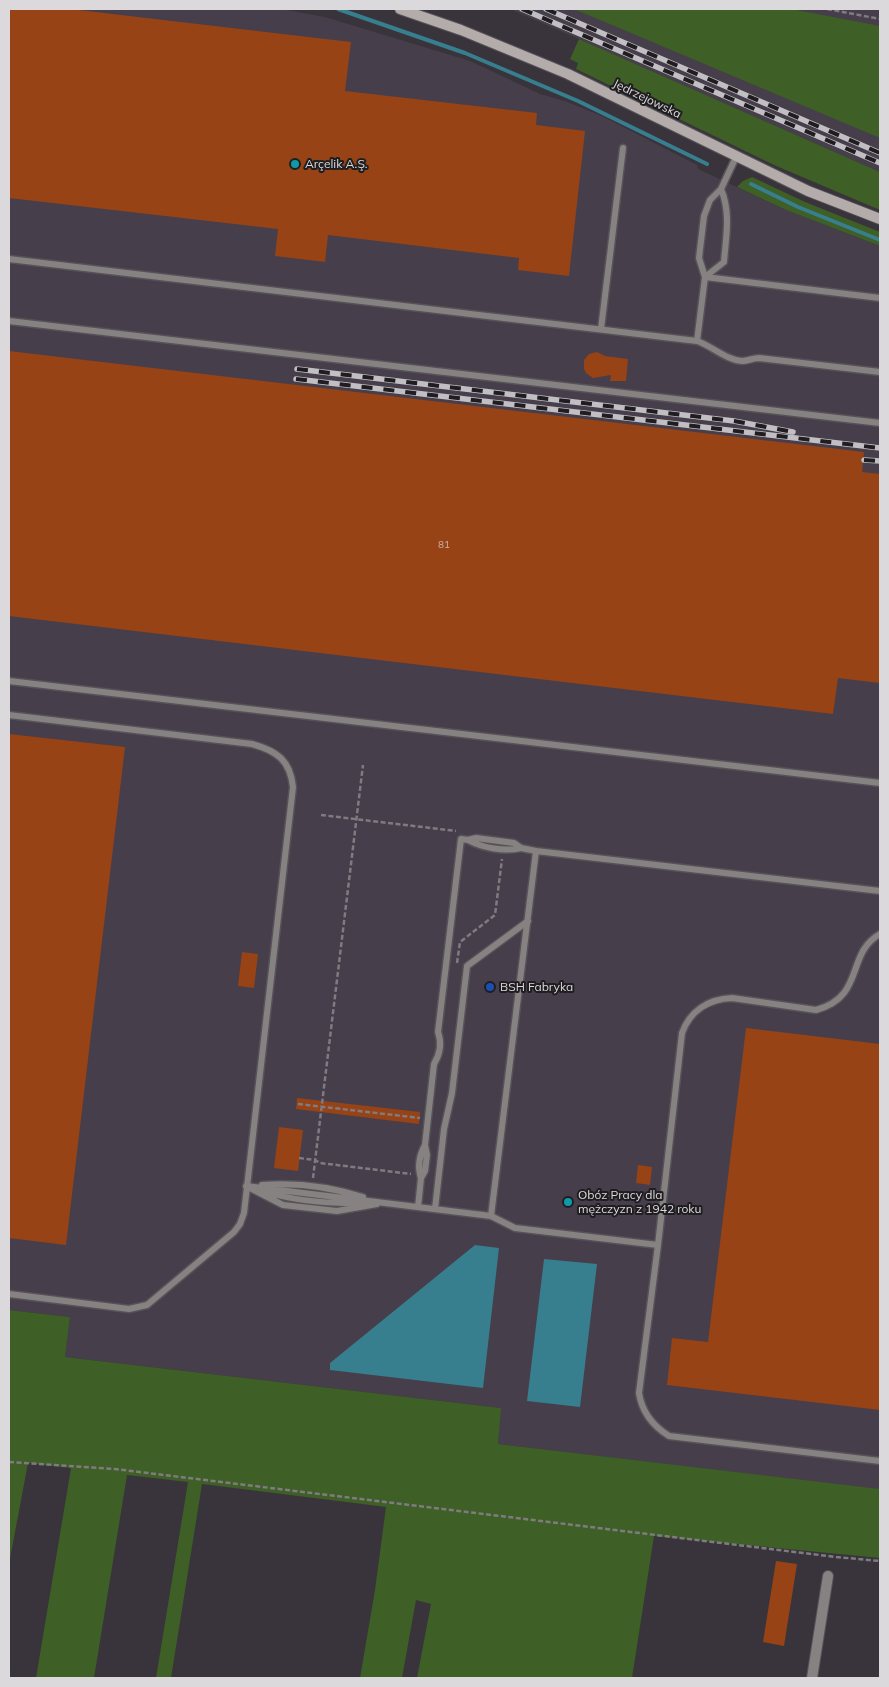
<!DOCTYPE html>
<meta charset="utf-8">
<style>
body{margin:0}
#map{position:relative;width:889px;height:1687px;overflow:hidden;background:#39343b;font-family:Mulish,sans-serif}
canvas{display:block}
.frame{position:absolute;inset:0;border:10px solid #dcd9dd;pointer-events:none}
</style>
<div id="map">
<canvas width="889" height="1687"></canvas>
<div class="frame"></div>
</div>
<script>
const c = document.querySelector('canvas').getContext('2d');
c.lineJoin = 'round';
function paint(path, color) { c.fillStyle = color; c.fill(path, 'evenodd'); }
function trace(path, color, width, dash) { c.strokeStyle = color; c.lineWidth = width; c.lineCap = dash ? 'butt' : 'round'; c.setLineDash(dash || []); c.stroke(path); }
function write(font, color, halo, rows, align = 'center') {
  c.font = font + ' Mulish,sans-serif'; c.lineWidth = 4; c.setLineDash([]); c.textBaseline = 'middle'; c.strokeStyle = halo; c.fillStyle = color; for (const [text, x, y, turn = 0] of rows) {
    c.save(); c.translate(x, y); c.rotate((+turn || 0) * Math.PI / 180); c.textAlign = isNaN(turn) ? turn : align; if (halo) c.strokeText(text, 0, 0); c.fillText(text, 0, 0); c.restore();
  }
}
paint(new Path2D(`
 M9,9H281L325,17L470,61L540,94L565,101L602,116L697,165L698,169L786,210L880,246V1490L498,1444L500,1408L65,1357L70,1317L9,1310Z
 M510,9H880V172L579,39Z`), '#463e4a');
paint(new Path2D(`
 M574,9H791L880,26V138Z
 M579,39L880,172V210L774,165L576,69L578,63L570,59Z
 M752,177L805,202L880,232V246L786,210L737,187L743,181Z
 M9,1310L70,1317L65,1357L501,1408L498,1444L880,1489V1558L654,1536L632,1678H417L431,1604L416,1600L402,1678H360L375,1590L386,1507L202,1484L171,1678H156L188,1482L127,1475L94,1678H36L71,1468L28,1463L9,1564Z`), '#3e5f25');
paint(new Path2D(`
 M475,1245L499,1248L483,1388L330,1370V1363Z
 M544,1259L597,1264L580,1407L527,1401Z`), '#377e8f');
trace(new Path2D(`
 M338,9L465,53L578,101L707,164
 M751,184L798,207L880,240`), '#377e8f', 4);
paint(new Path2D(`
 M9,9H70L351,42L345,91L537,113L536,125L585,131L569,276L518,270L519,258L328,235L325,262L275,256L278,229L9,198Z
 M9,351L864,452L862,472L880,474V683L838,678L833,714L9,616Z
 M597,352L605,356L628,359L626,381H610L611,375L593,378L586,373L584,369V360L589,354Z
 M9,734L125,747L66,1245L9,1238Z
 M242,952L258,954L254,988L238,986Z
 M746,1028L880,1044V1410L667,1385L672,1338L708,1342Z
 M297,1098L420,1112L419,1124L296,1109Z
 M279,1127L303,1130L298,1171L274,1168Z
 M638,1165L652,1167L650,1185L636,1183Z
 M776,1561L797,1564L784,1646L763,1642Z`), '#974315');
const lane = new Path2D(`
 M9,259L697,341L705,277L699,258L704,216L710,200L721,189L736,157
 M705,277L880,298
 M705,277L724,262C726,236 731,213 721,189
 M9,321L880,423
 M601,329L623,148
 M697,341C712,346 726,360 742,361C748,361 753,358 759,358L880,372
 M9,681L880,783
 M9,715L252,744C277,751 290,760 293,787L244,1213L240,1224L234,1232L147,1305L129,1309L9,1294
 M468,840C482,848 506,852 521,848
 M880,934C845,954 866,996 816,1010L732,998C708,999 690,1011 682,1033L658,1245L639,1393C642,1413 653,1426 669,1436L880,1461
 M421,1178C417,1166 419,1156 425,1145
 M262,1185C297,1182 331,1187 363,1197
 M246,1186L491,1216L536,851L880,891
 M250,1188L283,1205L337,1211L377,1204
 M262,1191C295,1201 329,1204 363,1203
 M418,1207L421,1178L425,1171L427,1155L425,1145L434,1064C440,1054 442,1043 438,1032L461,839L468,840L476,838L514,843L521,848L536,851
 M435,1209L444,1129L452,1093L467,966L528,921
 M491,1216L515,1228L658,1245`);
const street = new Path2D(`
 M812,1678L828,1576`);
const secondary = new Path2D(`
 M400,9L461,30L568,74L808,191L880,219`);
trace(lane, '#565258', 9);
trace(street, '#565258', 12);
trace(secondary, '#565258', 12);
trace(new Path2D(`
 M827,9L880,19
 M321,815L456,831
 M457,963L460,942L495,915L502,859
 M298,1104L420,1118
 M299,1158L315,1160L320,1163L411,1174
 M313,1178L363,765
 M9,1462L115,1469L836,1557L880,1561`), '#7f7b80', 2.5, [5, 2.5]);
trace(lane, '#868281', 6);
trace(street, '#868281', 10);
trace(secondary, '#b4acab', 10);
const rail = new Path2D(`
 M522,9L880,163
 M546,9L880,153
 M297,369L734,421L793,432
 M296,379L880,448
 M864,460L880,461`);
trace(rail, '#c2bfc4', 5.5);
trace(rail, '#1f1d20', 4, [11]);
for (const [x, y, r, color] of [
 [295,164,5,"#0f9aa8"],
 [490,987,5,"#1a4fb4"],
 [568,1202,5,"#0f9aa8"]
]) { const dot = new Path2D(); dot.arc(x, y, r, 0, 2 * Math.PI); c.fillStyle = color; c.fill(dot); trace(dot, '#1f1d20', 2); }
write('10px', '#cbb4ab', null, [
 ["81",444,545]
]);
write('12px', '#dcd9dd', '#1f1d20', [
 ["Jędrzejowska",647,99,26]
]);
write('12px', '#dcd9dd', '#1f1d20', [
 ["Arçelik A.Ş.",305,164],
 ["BSH Fabryka",500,987],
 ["Obóz Pracy dla",578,1195],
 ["mężczyzn z 1942 roku",578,1209]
], 'left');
</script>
